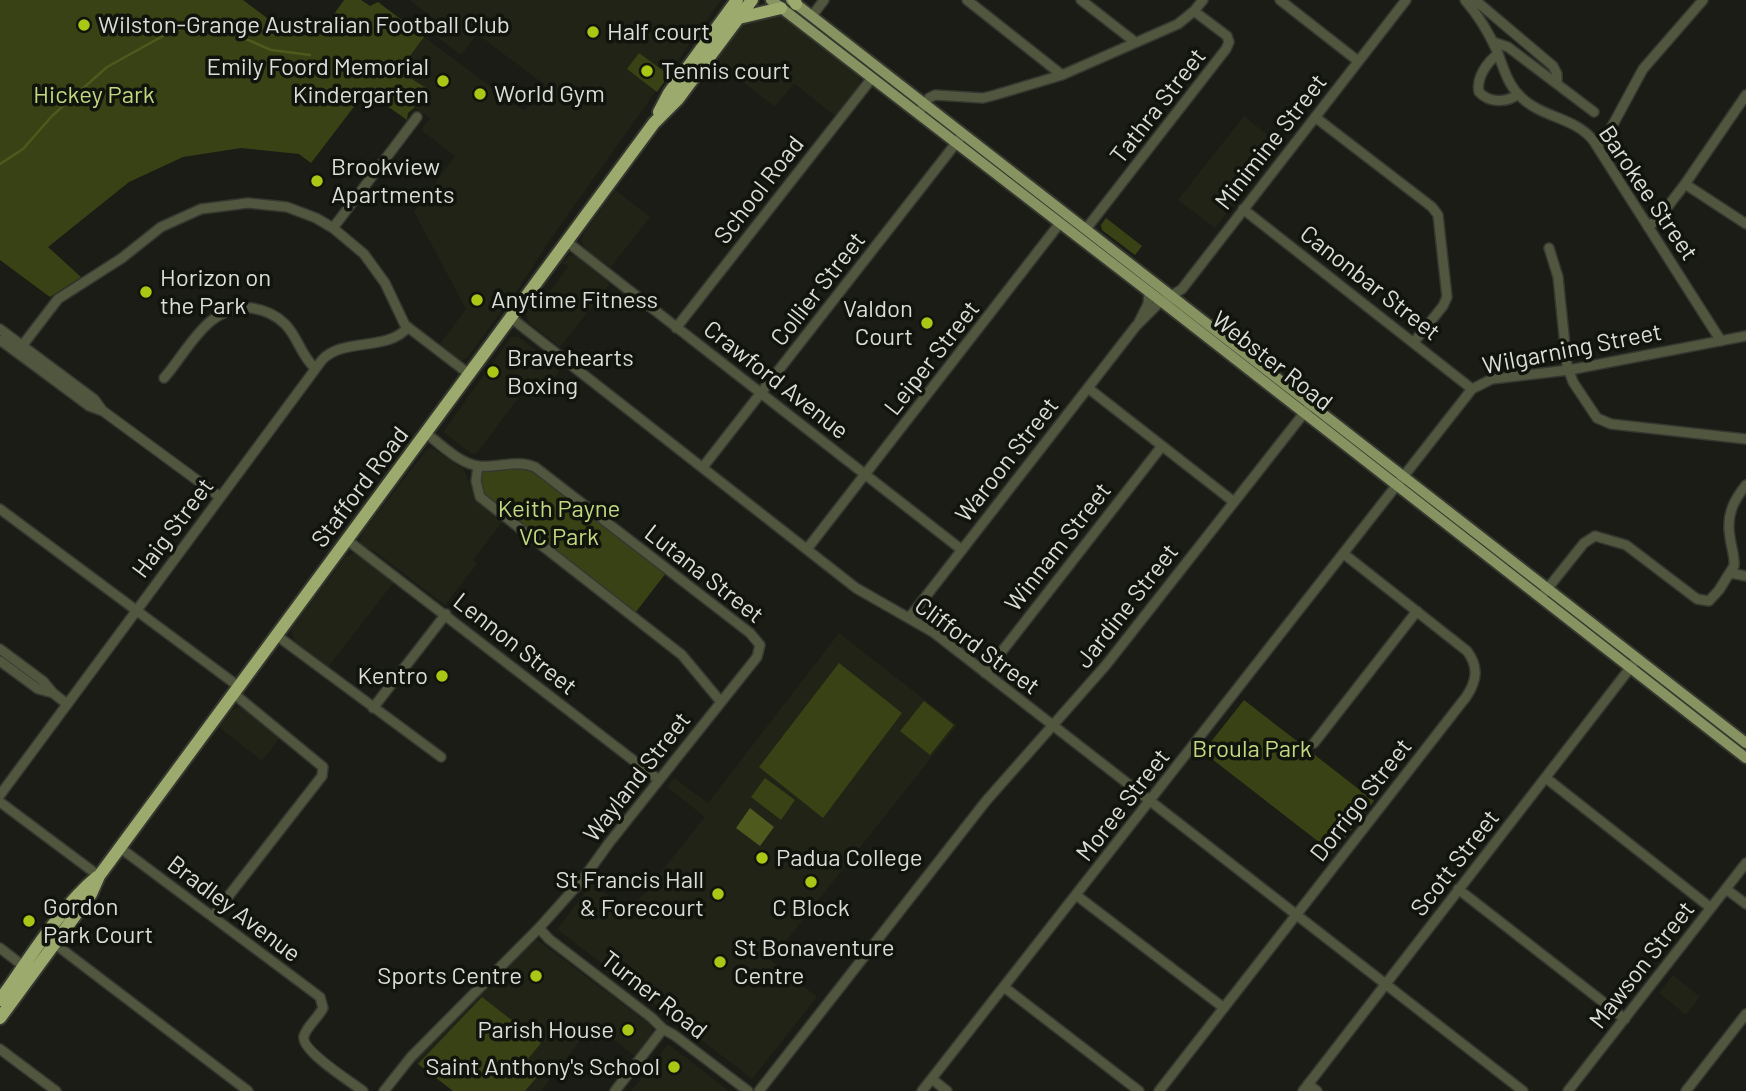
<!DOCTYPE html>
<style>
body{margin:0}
canvas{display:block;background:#1a1c15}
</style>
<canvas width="1746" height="1091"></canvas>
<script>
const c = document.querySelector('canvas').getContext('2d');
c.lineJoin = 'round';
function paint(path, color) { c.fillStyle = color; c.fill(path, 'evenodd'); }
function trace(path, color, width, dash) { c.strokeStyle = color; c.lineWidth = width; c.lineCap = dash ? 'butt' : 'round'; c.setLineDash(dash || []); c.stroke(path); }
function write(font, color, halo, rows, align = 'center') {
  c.font = font + ' Barlow,sans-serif'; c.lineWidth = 7; c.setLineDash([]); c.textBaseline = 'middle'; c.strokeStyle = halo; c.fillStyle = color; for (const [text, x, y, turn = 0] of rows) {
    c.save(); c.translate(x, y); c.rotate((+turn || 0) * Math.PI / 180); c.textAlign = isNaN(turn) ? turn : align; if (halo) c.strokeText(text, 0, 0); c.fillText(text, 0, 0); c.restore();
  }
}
paint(new Path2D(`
 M410,0H721L556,231L516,292L468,357L462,361L451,356L449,351L440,344L466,309L414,212L455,156L421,130L430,118L414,108L399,72L424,37L524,111L545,85L477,34L461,55L433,34L440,24Z
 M777,13L783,16L858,73L860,82L858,87L835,116L794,83L775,107L713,59L745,21Z
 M1244,116L1280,145L1215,228L1178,200Z
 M615,190L650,217L611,267L586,251L581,240L584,233Z
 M569,255L577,257L610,284L560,347L529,323L526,314L534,301H543L569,265L561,264Z
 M511,337H519L560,370L538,399L530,398L525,392L522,393L477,453L472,454L443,432Z
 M428,448L434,449L464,470L476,500L503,521L473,560L477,564L445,605L373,550L363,547L360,541L363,532Z
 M354,553L394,582L328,667L294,641L291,630L345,557Z
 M839,633L957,725L771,960L817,997L752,1079L557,929L592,884L630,911L705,817L667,787L674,778L708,803Z
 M240,707L280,738L262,761L219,727L233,709Z
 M536,939L652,1026V1033L635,1056L593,1024L541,1091H453L413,1060Z
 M1673,975L1700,997L1686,1015L1659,993Z
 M668,1044L729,1091H631Z`), '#202316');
paint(new Path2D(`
 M0,0H243L279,27L286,23L297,27L301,36L322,31L344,0H361L370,6L378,2L424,37L399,71L426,88L414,104V108L408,113L407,120L366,91L311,163L299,154L241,148L183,157L129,182L48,247L81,277L50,297L0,260Z
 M639,53L669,75L657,92L627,69Z
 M1106,218L1142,246L1135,255L1102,230L1101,225Z
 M512,469L531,470L666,573L635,613L484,496L480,472Z
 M839,663L902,713L823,818L759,767Z
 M1244,700L1374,801L1333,853L1203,752Z
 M924,701L954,725L930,755L900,731Z
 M765,778L795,800L781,820L751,797Z
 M482,997L541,1043L528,1059L542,1071L525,1091H453L418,1064Z`), '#394215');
paint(new Path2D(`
 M750,808L774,827L760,846L736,828Z`), '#4e5a1d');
trace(new Path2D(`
 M0,164L23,149L52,116L107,67L172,31L200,25H214L271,50L310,55`), '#4e5a1d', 2.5);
const minor = new Path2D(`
 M967,0L1062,75
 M1081,0L1135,42
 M1280,0L1358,61
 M1465,0C1478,15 1489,33 1497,51C1503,66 1507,83 1519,95C1540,118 1573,116 1593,140L1721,341
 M1475,0L1553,66L1557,74V84
 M812,16L824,0
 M1493,42L1508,47L1594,112
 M1498,54C1487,62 1476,78 1479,92C1489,103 1507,103 1518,94
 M921,109L929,98L935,95L983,98L995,95L1062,75L1178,24L1194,11L1203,0
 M1315,117L1432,207L1438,215L1447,297L1443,306L1414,342
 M1597,146L1610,130L1643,69L1703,0
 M1685,184L1746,224
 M1243,209L1472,389
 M1648,227L1659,218L1685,184L1746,95
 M333,228L417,117
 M1086,229L1226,49L1229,42L1227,36L1194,11
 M566,241L962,550
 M1549,248L1558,277L1567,365L1573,382L1597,418L1611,424L1746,439
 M510,317L856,588L933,632L1523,1091
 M1139,322L1148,304L1149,292
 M676,328L872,78
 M0,329L94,399L102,410
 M0,340L89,406L103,411L220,497
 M22,346L58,299L122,258L161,227L201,209L248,203L287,207L316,218L333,228L364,254L385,283L405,325L469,374
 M164,378C188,351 208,303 252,308C264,310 276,315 285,324C298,337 301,356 315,368
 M1088,388L1234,502
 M478,466L476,481L480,497L682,655L721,702
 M703,467L960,138
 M0,509L238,686
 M347,540L659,780
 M807,549L1060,223
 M1731,573L1746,576
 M1544,593L1584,543L1595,536L1626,545L1697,599L1709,601L1719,590L1734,566C1735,556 1731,547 1730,537C1726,516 1733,501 1746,485
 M909,618L1136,326L1158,304L1182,289L1406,0
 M276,635L441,757
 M0,649L43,681L53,693L67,704
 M0,661L38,689L53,693
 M985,673L1162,446
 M373,708L446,614
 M1314,743L1417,611
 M1546,778L1711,908
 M0,795L322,360C343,337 388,352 408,327
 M0,802L99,876
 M119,847L320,997L323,1008C318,1018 307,1026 304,1036C300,1050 351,1082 363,1091
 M1458,889L1625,1019
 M1726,889L1746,904
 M1076,895L1224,1008
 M213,916L322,776L323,767L233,693
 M539,928L549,939L652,1018L663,1029L674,1035L748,1091
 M55,944L248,1091
 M0,948L26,968
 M1004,987L1139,1091
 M0,1049L56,1091
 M932,1079L947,1091
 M1308,1084L1317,1091
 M384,1091L411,1057L539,928L583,879L609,843L757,657L760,645L750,633L535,467C517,459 498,468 479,466C460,464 440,444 426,433
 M615,1091L663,1029
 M759,1091L986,801L1106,665L1308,408
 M922,1091L1472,389L1492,379L1569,370L1746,336
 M1159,1091L1466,697C1477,681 1479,667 1467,651L1344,554
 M1303,1091L1634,663
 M1568,1091L1746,863
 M1686,1091L1746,1014`);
const major = new Path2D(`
 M771,0L1170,308L1746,758
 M791,0L1746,743`);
const highway = new Path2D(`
 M794,0L796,4
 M739,18L781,8
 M659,112L669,93L737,0
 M0,1000C28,961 61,906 97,877
 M0,1018L91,894L99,876L116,853L654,123L678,99L752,0`);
trace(minor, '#353730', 12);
trace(major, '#353730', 14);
trace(highway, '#353730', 16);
trace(minor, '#51573f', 9);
trace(major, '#879360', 10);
trace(highway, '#9cab6d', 12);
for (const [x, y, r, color] of [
 [84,25,7,"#abc716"],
 [593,32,7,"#abc716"],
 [647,71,7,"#abc716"],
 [443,81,7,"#abc716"],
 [480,94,7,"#abc716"],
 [317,181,7,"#abc716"],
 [146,292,7,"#abc716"],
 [477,300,7,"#abc716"],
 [927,323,7,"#abc716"],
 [493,372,7,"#abc716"],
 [442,676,7,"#abc716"],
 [762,858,7,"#abc716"],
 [811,882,7,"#abc716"],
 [718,894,7,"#abc716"],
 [29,921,7,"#abc716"],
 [720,962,7,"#abc716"],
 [536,976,7,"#abc716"],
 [628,1030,7,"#abc716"],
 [674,1067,7,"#abc716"]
]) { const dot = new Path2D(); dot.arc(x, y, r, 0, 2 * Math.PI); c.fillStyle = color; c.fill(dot); trace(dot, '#11130d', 2.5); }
write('24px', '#dcddd8', '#11130d', [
 ["Wilston-Grange Australian Football Club",98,25],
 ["Half court",607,32],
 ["Emily Foord Memorial",429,67,"right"],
 ["Kindergarten",429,95,"right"],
 ["Tennis court",661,71],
 ["World Gym",494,94],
 ["Brookview",331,167],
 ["Apartments",331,195],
 ["Horizon on",160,278],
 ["the Park",160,306],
 ["Anytime Fitness",491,300],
 ["Valdon",913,309,"right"],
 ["Court",913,337,"right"],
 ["Bravehearts",507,358],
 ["Boxing",507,386],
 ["Kentro",428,676,"right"],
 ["Padua College",776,858],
 ["St Francis Hall",704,880,"right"],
 ["& Forecourt",704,908,"right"],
 ["Gordon",43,907],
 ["Park Court",43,935],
 ["C Block",811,908,"center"],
 ["St Bonaventure",734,948],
 ["Centre",734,976],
 ["Sports Centre",522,976,"right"],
 ["Parish House",614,1030,"right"],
 ["Saint Anthony's School",660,1067,"right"]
], 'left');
write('24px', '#c4d880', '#11130d', [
 ["Hickey Park",94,95],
 ["Keith Payne",559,509],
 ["VC Park",559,537],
 ["Broula Park",1252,749]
]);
write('24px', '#dcddd8', '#11130d', [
 ["Tathra Street",1158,106,-52],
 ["Minimine Street",1271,142,-52],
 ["School Road",759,190,-52],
 ["Barokee Street",1648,193,56],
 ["Canonbar Street",1370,283,38],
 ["Collier Street",818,289,-52],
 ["Wilgarning Street",1572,349,-11],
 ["Leiper Street",932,358,-52],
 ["Webster Road",1272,361,38],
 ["Crawford Avenue",776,380,38],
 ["Waroon Street",1007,460,-52],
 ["Stafford Road",360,487,-53],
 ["Haig Street",173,528,-53],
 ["Winnam Street",1058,547,-52],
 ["Lutana Street",704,574,38],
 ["Jardine Street",1127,606,-52],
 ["Lennon Street",515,644,38],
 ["Clifford Street",977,646,36],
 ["Wayland Street",637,777,-52],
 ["Dorrigo Street",1361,800,-52],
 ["Moree Street",1123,805,-52],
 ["Scott Street",1455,863,-52],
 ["Bradley Avenue",234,909,37],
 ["Mawson Street",1642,965,-52],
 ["Turner Road",654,995,38]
]);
</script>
